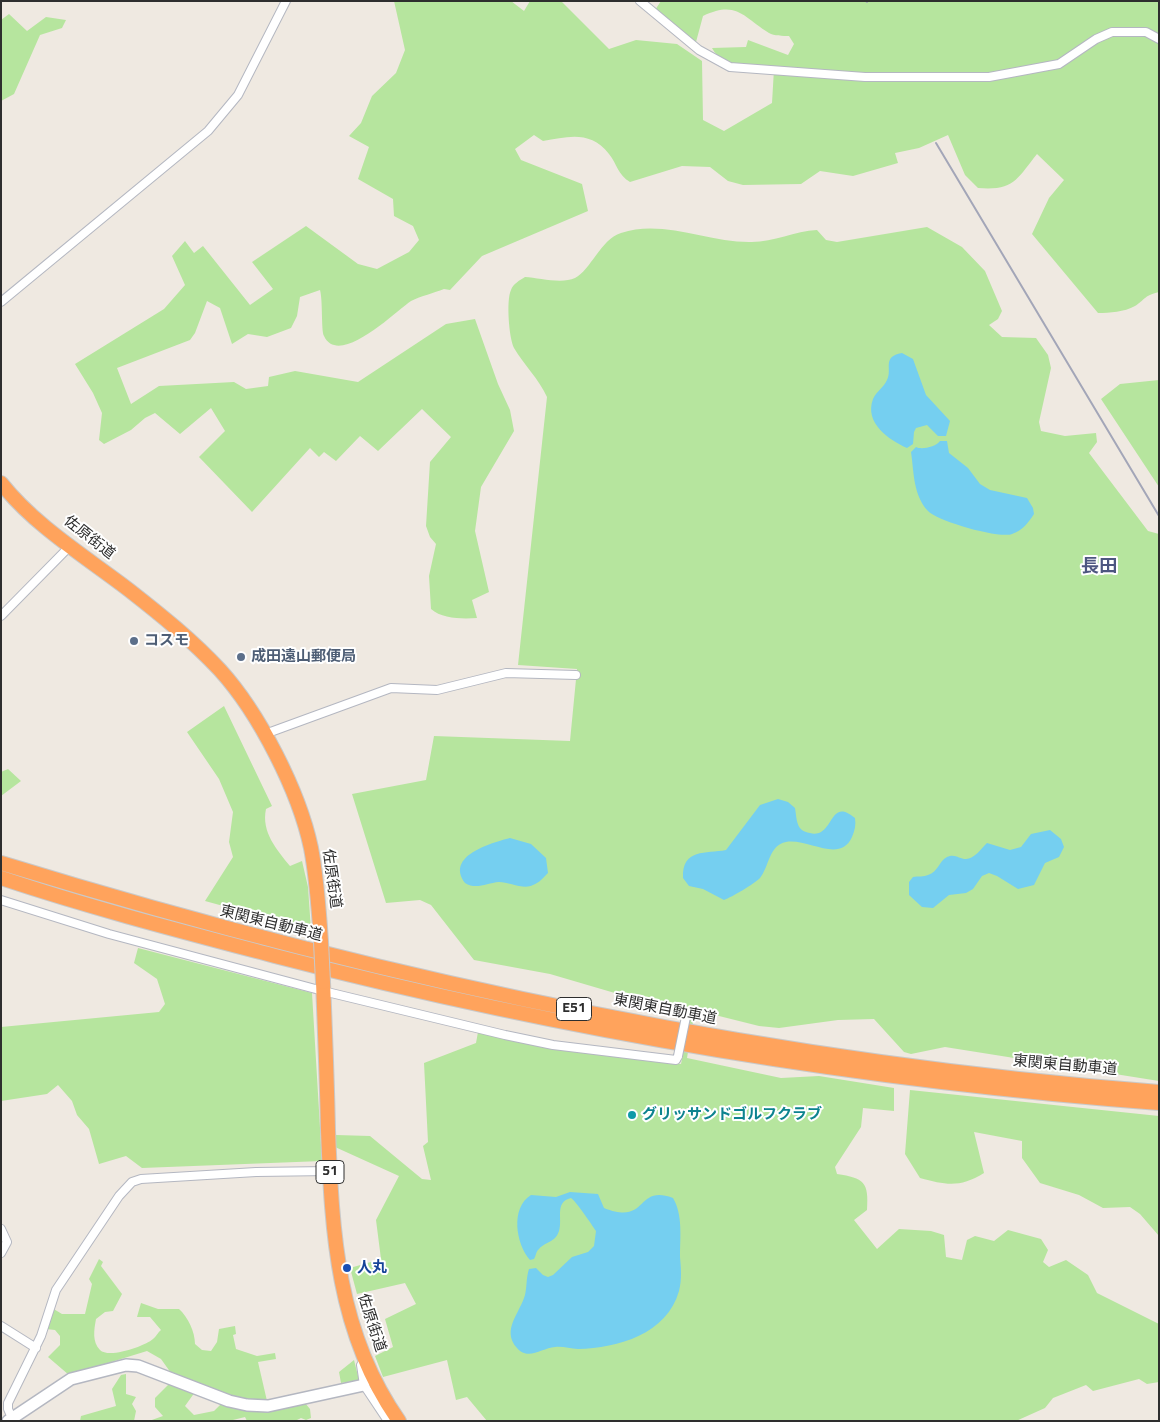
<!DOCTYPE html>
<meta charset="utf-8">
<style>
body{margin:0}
#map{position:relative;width:1160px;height:1422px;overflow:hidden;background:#efe9e1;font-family:"Titillium Web",sans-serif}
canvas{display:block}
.frame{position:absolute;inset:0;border:2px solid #2e2e2e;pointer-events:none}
</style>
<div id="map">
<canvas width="1160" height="1422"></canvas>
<div class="frame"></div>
</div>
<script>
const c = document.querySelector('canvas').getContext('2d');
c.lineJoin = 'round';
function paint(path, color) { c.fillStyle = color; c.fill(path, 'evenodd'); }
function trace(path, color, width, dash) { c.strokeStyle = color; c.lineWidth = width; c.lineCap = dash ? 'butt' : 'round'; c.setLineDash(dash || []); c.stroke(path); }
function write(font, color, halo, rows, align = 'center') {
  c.font = font + ' "Titillium Web","Noto Sans JP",sans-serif'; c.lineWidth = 4; c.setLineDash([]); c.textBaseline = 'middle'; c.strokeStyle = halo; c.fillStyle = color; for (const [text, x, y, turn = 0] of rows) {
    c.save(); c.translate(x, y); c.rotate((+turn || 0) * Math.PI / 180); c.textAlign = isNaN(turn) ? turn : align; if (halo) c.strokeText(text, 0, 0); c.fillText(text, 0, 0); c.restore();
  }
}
paint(new Path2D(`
 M394,1H511L524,11L530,1H561L609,49L636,40L677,44L702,61L703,120L724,131L772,103L774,69C753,66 723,69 712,48L746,47L748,40L788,55L794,44L789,36C783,36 774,36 769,33C743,17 737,0 703,16L696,42L655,10L661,1H1159V292C1143,296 1145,300 1135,306C1124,312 1110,313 1098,313L1032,234L1049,198L1064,180L1037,154C1017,179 1014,191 978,188L965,175L948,135L919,148L895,153L898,163L853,176L820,171L801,184L743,185L728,181L710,167L682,166L630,182C618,175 617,164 609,154C590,130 568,137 543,141L534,135L515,149L521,160L582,184L588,211L482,256L450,290L444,289C434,293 421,296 411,301C396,311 339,368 324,336C321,331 323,301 320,290L300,297L297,316L291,328L267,337L248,334L232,344L220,308L207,301L195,333L190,340L117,368L131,404L159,386L234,382L246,389L268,386L269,377L295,371L358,382L446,324L475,319L498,384L510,410L514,431L481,487L475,531L489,592L472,600L477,618C463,619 442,619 431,609L429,576L436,544L430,537L426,526L430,462L451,437L422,409L378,451L360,436L336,461L324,452L319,457L310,448L252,512L199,457L225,431L211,408L180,434L155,413L145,418L131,430L104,444L99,440L102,413L93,393L75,364L164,309L185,285L172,256L185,241L194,253L203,246L250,305L273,289L252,262L306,226L358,264L377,269L409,252L419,240L413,226L394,216L393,199L358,179L369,147L349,136L361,123L372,96L396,73L405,50Z
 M9,14L27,31L46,17L66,20L62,28L40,35L14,94L1,101V20Z
 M927,227L962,247L985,271L1002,311L998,319L989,325L1002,337L1036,338L1048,355L1051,368L1039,422L1041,431L1065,436L1096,433L1097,442L1089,453L1148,531L1159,534V1081L945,1047L911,1054L904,1052L874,1019L838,1020L779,1028L759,1026L695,1010L687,1058L781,1078L819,1076L894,1088V1111L863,1108L861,1127L835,1167L837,1174C864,1178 869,1182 867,1210L854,1220L877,1249L899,1229L931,1231L944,1235L946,1257L962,1260L967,1240L975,1236L994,1241L1008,1230L1041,1239L1048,1250L1043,1262L1049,1267L1066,1260L1088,1275L1097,1293L1159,1324V1382L1147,1384L1139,1379L1093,1391L1086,1385L1053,1398L1045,1408L1016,1421H487L467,1397L456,1400L447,1360L383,1377L375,1356L393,1347L385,1319L416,1304L405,1283L357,1294L350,1268L381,1259L376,1220L399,1176L335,1147L336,1135L370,1136L422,1179L431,1180L423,1146L428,1142L424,1063L476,1043L478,1032L585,1053L681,1064L691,1010L625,996L550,974L474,960L431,905L420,900L386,903L352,794L426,780L434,736L570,741L577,669L518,665L547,397C539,379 524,365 514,348C509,338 506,300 511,290C513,284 520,280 525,277C539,278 562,284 575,278C591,270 600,240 621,233C662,219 707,242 749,242C772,243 794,231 817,230L826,240L837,242Z
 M1159,380V487L1101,399L1120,384Z
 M224,706L272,806L266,809C261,832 277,850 290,866L302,861L308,887L311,930L205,901L233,857L229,842L233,812L219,779L187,732Z
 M8,769L21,781L1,796V772Z
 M138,948L312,993L322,1161L142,1168L126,1156L99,1164L89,1129L77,1115L72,1101L58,1085L47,1094L1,1101V1027L159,1012L165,1004L157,979L134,963Z
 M910,1090L1159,1116V1236L1140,1214L1130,1207L1103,1208L1079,1195L1040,1183L1022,1158V1141L974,1132L984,1173C960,1188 946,1185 920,1178L905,1154Z
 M99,1259L103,1262L101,1266L122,1294L113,1311L105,1312L96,1319C94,1330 92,1342 100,1350C109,1359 145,1346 153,1339C156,1337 158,1332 161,1330L150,1317H137L141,1303L158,1309H179C188,1317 195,1332 195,1344L202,1350L211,1351L217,1342L219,1329L235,1326L236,1334L233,1335L236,1349L257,1356L275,1353L276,1359L258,1362L267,1401H250L231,1396L171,1373L161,1359L147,1351L69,1375L48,1357L60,1345V1336L55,1330L46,1329L52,1308L62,1314H85L92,1284L89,1279Z
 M354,1360L359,1380L341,1383L339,1372Z
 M126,1374V1394L136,1397L132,1404L136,1411L134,1421H80L81,1416L116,1406L112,1389L121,1375Z
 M171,1382L195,1392L185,1406L194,1415L214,1411L223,1402L305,1403L310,1409L311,1418L306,1420L301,1418L295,1421H247L245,1417L229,1421H149L163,1416L155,1407V1398Z`), '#b6e59e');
paint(new Path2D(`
 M902,353L913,359L926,395L950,421L946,436H938L927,425L916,428L914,432L913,444L907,448C889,440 864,423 873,399C876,392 884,387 887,380C893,369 881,357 902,353Z
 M940,441H947L949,453L968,468L980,484L990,490L1027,498L1033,508L1034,514C1029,522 1022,531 1012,534C999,539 937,521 928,511C913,495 914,472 911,452L916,447C921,450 936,447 940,441Z
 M778,799L788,802L795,808C797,820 796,831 810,833C813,834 818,834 821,832C834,824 833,800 855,818C856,825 855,830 852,837C840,864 808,838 786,842C769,845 769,867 760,878C754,884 732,897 724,900L703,889L689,886L683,878C682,848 706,854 726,850L760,805Z
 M1050,830L1061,839L1064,847L1059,857L1045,863L1034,885L1018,889L997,876L989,873L982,876L973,889L966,893L949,895L933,908L922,907L909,895V882L913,877C918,876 924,877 928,875C938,872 939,861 947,857C955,853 959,859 966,859C974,859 982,848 987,843L1010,850L1021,847L1031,834Z
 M510,838L531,844L546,858L548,873C544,877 539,883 533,885C524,890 509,882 499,882C487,883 476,890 465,883C445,856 491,843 510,838Z
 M570,1192L598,1194L604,1208C649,1226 635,1184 673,1198C683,1215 680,1237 680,1257C681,1268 682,1280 679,1291C667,1334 618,1348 578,1349C570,1349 563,1346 555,1347C542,1348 528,1361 517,1348C501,1330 520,1313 525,1295C527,1287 526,1278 529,1269L536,1268L543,1275L548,1277L553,1275L572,1257L588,1252L594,1246L596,1231C592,1225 575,1200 571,1198C554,1202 563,1219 559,1231C555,1243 546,1241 539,1249C536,1251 536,1256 534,1259L530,1260C516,1244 510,1208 531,1195L556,1197Z`), '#75cff0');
const street = new Path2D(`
 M640,1L699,50L730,67L865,77H989L1059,64L1096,39L1112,32H1146L1159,39
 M1,302L208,131L238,95L286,1
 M1,616L71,545
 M265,734L391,688L437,690L506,673L576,675
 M1,900L109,934L323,991L505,1035L553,1045L676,1060L678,1056
 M1,1229L7,1242L1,1253
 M1,1326L36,1348
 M365,1360L361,1365L364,1385L388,1421
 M12,1418L8,1409V1403L41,1336L56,1290L119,1196L132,1182L141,1179L256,1172L330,1171`);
const secondary = new Path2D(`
 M8,1421L71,1379L126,1365L138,1366L229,1401L247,1405L268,1406L364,1385`);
const highway = new Path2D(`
 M1,483C35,526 86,557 129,590C161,615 192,640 220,670C259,713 299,791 311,848C317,879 319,911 321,942
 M1,863C378,979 765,1062 1159,1092
 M1,878C91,908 184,932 275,956C565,1031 861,1081 1159,1103
 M323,982C325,1031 327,1080 328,1130C332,1233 337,1333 399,1421`);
trace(street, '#b4b7c1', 10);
trace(secondary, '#b4b7c1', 14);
trace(highway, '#c9c9c9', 16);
trace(street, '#fff', 8);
trace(secondary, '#fff', 11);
trace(highway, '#ffa35c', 14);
trace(new Path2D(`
 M866,1L867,2
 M936,143L1159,516`), '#a3a6b8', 2);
const streetBridge = new Path2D(`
 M678,1056L687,1012`);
const highwayBridge = new Path2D(`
 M321,942L323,982`);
trace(streetBridge, '#b4b7c1', 10, []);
trace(highwayBridge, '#c9c9c9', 16, []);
trace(streetBridge, '#fff', 8);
trace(highwayBridge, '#ffa35c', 14);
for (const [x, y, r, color] of [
 [134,641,5,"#5c6f8a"],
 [241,657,5,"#5c6f8a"],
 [632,1115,5,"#0f9aa8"],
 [347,1268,5,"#1a4fb4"]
]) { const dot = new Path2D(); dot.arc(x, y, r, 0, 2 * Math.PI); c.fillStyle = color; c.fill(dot); trace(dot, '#fff', 2); }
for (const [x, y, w] of [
 [574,1009,35],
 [330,1172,28]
]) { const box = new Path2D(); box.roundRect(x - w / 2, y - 11.5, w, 23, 4); c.fillStyle = '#fff'; c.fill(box); trace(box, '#2e2e2e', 1); }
write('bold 14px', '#2e2e2e', null, [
 ["E51",574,1009],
 ["51",330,1172]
]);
write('15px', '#2e2e2e', '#fff', [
 ["佐原街道",89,538,38],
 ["佐原街道",331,879,82],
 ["東関東自動車道",271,924,14],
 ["東関東自動車道",665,1010,11],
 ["東関東自動車道",1065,1066,5],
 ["佐原街道",371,1323,72]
]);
write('bold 15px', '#4e5e75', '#fff', [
 ["コスモ",144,641],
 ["成田遠山郵便局",251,657]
], 'left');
write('bold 15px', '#0d838f', '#fff', [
 ["グリッサンドゴルフクラブ",642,1115]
], 'left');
write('bold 15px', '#164399', '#fff', [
 ["人丸",357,1268]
], 'left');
write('bold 18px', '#4d5680', '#fff', [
 ["長田",1099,568]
]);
</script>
